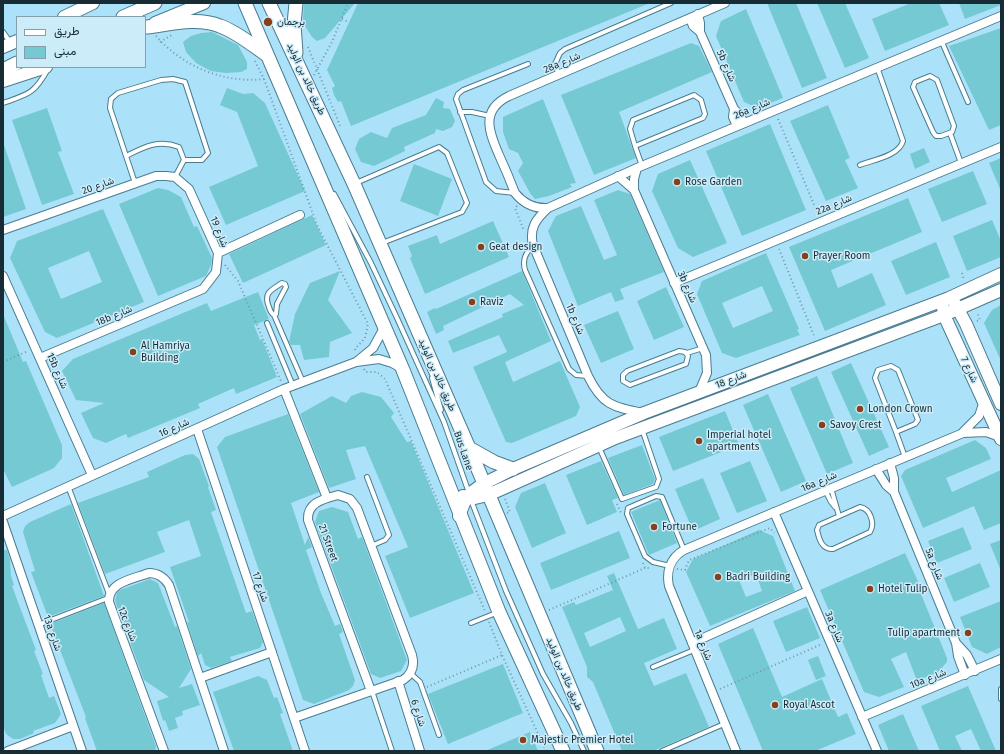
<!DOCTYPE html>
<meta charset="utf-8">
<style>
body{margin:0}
#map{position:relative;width:1004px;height:754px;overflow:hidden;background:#ace2f9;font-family:"Fira Sans",Vazirmatn,sans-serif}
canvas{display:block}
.frame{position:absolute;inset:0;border:4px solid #172c35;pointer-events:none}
.legend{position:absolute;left:16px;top:16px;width:130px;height:52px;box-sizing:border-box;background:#ccecf9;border:1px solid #849fab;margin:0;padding:5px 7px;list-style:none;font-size:12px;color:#172c35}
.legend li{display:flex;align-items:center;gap:8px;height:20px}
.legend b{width:20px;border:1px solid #849fab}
</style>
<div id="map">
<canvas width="1004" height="754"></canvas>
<div class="frame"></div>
<ul class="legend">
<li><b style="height:5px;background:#fff"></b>طريق</li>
<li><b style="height:11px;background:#75c9d3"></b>مبنى</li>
</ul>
</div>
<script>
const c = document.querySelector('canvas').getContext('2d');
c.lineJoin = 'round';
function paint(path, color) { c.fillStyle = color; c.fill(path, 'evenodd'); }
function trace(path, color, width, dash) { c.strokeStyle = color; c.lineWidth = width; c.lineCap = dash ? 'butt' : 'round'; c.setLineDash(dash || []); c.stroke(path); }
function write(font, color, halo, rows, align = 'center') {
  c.font = font + ' "Fira Sans",Vazirmatn,sans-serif'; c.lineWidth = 3; c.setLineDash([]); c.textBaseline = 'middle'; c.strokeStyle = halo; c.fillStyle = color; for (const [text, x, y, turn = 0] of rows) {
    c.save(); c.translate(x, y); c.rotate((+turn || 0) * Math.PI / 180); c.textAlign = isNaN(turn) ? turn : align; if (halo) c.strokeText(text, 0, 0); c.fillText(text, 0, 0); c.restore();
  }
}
paint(new Path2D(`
 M304,3H355L325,38L317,41L312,37L305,26L303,19Z
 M358,3H650L351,126L341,101L338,102L334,95L332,88L335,86L327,70Z
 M767,3H796L827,78L802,88Z
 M817,3H845L869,58L845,68Z
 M911,3H939L949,25L885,51L872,19Z
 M959,3H1001V5L965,19Z
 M746,9L783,98L758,108L744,102L716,36L721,21Z
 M1001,28V125L989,130L949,46Z
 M212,32L238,45L247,62V69L241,72L226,73L211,71L196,63L186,52L183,42L191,36L201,33Z
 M691,43L699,46L712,72L619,112L636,158L594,175L561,95Z
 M227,88L243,94L253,93L265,103L305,191L226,225L209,187L258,166L237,112L220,105Z
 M436,98L444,102L443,108L450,109L455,121L452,127L443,131L436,129L435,133L404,147L405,151L374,166L361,162L355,149L359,139L371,132L387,138L392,128L426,115Z
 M543,99L576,183L570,184L572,187L549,196L535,199L530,193L518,171L523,163L518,153L509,149L503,132V117Z
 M828,105L850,158L845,160L858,188L826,201L790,121Z
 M47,108L62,151L58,152L74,194L42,205L12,120Z
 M770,124L806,210L742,236L706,151Z
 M3,145H4L26,209L3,217Z
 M924,148L930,162L915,169L910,154Z
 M1001,158V191L989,163Z
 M690,160L727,243L693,257L678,248L652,191L658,174Z
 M414,164L452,179L438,216L400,201Z
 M973,171L987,204L942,222L928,189Z
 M158,188L168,190L181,197L194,227L197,226L212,258L211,265L206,276L158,296L119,204Z
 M618,190L630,194L664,272L620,289L624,299L615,302L611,292L578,306L548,231L556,216L581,206L604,260L617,255L594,200Z
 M908,198L922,232L831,270L838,288L872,273L886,305L825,331L789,247Z
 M103,209L144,302L57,338L45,332L10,258L17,241ZM89,251L102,282L61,299L48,268Z
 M312,215L326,245L243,283L229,254Z
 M992,220L1001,241V257L967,271L953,236Z
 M493,221L509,257L425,294L410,258L412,256L408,246L437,235L440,244Z
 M936,242L950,277L906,295L891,261Z
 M766,253L799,329L797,330L800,335L736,358L722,353L697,294L702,281ZM762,286L773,311L733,328L722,303Z
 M340,271L328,300L352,333L330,342L329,357L304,360L300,345H291L289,342L295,314L310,283Z
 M522,271L551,341L505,362L513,382L560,361L580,407L576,416L512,443L506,442L473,367L507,352L499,335L453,353L448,341L503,317L502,314L524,305L510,294L443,326L444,330L436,334L427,312L435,308L436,309Z
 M666,287L684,327L654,340L637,301Z
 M258,292L269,319L254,325L260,340L262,339L277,377L236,394L234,388L198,404L200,408L128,438L126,434L106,443L93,438L81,413L104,403L76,400L62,371L73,359L207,303L211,311Z
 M1001,305V361L984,323L992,310Z
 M618,311L634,349L601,363L584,325Z
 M3,314L23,362L26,361L62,445V458L54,468L12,487L3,469Z
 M851,363L889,447L869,456L831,372Z
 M817,376L853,463L827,474L790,388Z
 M362,392L381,397L394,413L391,417L407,442L411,441L474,593L410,618L385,556L408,547L365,446L346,450L356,479L329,488L300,414L332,396L346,403L351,396Z
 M768,394L806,481L781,492L743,405Z
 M725,411L739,445L673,471L659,437Z
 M288,414L319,492L291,503L305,545L308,537L312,547L306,550L321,593L335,626L340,624L343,632L339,634L355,680L353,686L349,690L314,704L303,700L217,447L225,437Z
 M975,440L986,448L991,459L946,478L952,492L1001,470V523L984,530L974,506L923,528L901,476L905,470Z
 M642,445L655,479L653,484L624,495L608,458Z
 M193,454L199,459L209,486L208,487L216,510L211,512L246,613L252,611L263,642L260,648L230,657L232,661L211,668L205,665L201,653L198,656L187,622H189L170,567L201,556L189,520L157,532L165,552L105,574L78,503L149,477L147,472L185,455Z
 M601,461L618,498L612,500L617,512L587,525L566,475Z
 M750,461L767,501L737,513L720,473Z
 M703,478L720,519L693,531L675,489Z
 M545,483L566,533L532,548L515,507L521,493Z
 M660,500L677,543L649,555L631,512Z
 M71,504L104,596L48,617L31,572L35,571L23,532L25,526L30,522Z
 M332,507L348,512L358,539L362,537L407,660L401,671L380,678L371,674L315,522L319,511Z
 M963,527L972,549L937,563L928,541Z
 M759,530L773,536L795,591L710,626L686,572L693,559ZM756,574L762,591L746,597L739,580Z
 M619,531L630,558L551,590L540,563Z
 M1001,540V571L990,544Z
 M3,550H7L10,559L11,576L14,585L12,586L36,650L34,651L43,674L41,675L49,698L54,696L61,714L55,723L33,731L34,733L20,739H13L6,734L3,726Z
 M905,553L921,588L919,589L947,658V662L938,672L917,681L906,652L891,659L904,687L879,697L864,692L820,590Z
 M980,563L990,587L954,602L944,578Z
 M614,573L638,629L664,618L677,649L644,663L654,686L686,673L709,727L653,751H622L593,682L587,677V667L562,607L574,602L576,605L613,590L607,576ZM620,617L626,631L590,647L584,633Z
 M150,579L158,583L175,627L177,626L191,669L179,688L192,684L200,705L182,711L183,715L175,718L178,728L169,731L165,720L163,721L157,701L169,697L144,680L115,601L117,593L120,590Z
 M1001,601V647L987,654L972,647L960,617Z
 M104,603L156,746L155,751H97L85,718L86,717L50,624Z
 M807,607L820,638L786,652L773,621Z
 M753,628L782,697L822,679L838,717L847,713L856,734L815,751H763L718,644Z
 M818,656L826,676L816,680L808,660Z
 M503,664L523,713L448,744L428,694Z
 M258,676L267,680L274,698L277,697L283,713L280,714L293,751H234L213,692Z
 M968,686L996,751H981L971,729L955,736L962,751H940L921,706Z
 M903,714L919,751H889L878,725Z
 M530,732L538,751H485Z`), '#75c9d3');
const lane = new Path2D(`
 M3,32L10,42
 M941,40L968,102
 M559,75L555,64L560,53L565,49L671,3
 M930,76L937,80L954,126L952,132L941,136H936L933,132L913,87L915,82Z
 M694,95L701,100L705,114L703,118L635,146L630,129L633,120Z
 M3,103C29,94 34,94 48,69
 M460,112H472L490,116
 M950,133L961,163
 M635,146L642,166
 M126,156C144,147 158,139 179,147L184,160
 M860,165C873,160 899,156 903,141L877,67
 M135,183L110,108L111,99L118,93L161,80L173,79L185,82L208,153L202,160H184L175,177
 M356,183L439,147L447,153L467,203L462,212L382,243
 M515,193L496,191L486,182L456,99L458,94L463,90L528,64
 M334,194L371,263L397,318L444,422L469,493
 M533,245C526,253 522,259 525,270L569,369L576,375L588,376
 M282,283L285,284L286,287L277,304L276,314L274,315C271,313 270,311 269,307C263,293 271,290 282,283Z
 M274,315L303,382
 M267,323L293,386
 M679,351L685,352L688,356L686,364L630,385L623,381V375L627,371Z
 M687,353L703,348
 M891,366L898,370L918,420L915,424L896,432L875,378L878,370Z
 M432,378L441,410
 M896,432L905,457
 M599,447L622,499L656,487L659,479L642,429
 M367,477L389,535L385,540L371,546
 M68,486L109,594
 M831,488L839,516
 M825,490L831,502L835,507
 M471,500L506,591L543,674L571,723L584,751
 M860,507C871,509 875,524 870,532L833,549C822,550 819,539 817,530L819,525Z
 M670,566L653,562L645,556L627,514L628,508L656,496L662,497L684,550
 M471,623L496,613
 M38,625L108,598
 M653,667L694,650
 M410,673L420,682L439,735
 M1001,689V699
 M372,691L392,751
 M662,751L724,724`);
const street = new Path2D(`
 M725,3L509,96C480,110 489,132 499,155C505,168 510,180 515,193C524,204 534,209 548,208L637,168L1001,16
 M698,14L700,23V32
 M690,18L693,26L700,32L734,109L739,114L744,123
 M734,109L733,117L737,126
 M618,176L634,190L706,355L707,373L699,392
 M634,190V179L637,168
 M548,208C536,219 529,228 533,245L588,376C602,405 613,407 643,413
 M3,230L156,176H166L175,177L189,189L218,253L216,272L203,289L40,358
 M218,253L300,215
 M3,276L92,475
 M674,283L1001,147
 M356,362L373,348L384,328
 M284,389L327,498
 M197,429L305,751
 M963,432L979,416L984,401
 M890,463L894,478V492L956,643L958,656L965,675
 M876,469L886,485L894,492
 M774,512L877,751
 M3,516L284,389L356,362L379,359L392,363L401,368
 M3,522L82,751
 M692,643L808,591
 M956,643L967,655L975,671
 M200,678L272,652
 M398,681L420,751
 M862,717L1001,659
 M294,718L403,680C412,674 415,666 412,655L357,508L350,499L338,495C324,499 307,502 308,520L371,691
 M8,751L73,726
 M164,751L109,602C108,582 133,579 149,573C158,573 164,577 169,585L224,751
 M736,751L669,586C666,572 670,558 684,550L963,433L986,432L1000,437`);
const secondary = new Path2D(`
 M64,17L93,3
 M155,23L204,3
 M3,47L17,41
 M3,81L46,67
 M954,302L966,324L1001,404
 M943,307L944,315L1001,439
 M463,496L475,498L488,495L613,439L944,315L1001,290
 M459,516L464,503L472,492L483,484L513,469L644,413L949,298L1001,274`);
const primary = new Path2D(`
 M245,3L403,370L499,612L563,751
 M269,3L354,184L469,448L597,751
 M123,17L155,3
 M147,27C171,24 197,17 220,26C237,32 252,45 267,55
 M296,53L294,24L296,3
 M3,70L17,63
 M469,448L494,462L513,469`);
trace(lane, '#497c90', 6);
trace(street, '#497c90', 10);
trace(secondary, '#497c90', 14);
trace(primary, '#497c90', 15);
trace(new Path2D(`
 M342,19L349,22
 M156,36C182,66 224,84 264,79
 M160,42L172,35
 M308,47L341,128
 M255,61L264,79L317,225L368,324L365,338L355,349L356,352
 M314,75L332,42L348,3
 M778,119L818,214
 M517,206L515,208L524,231
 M779,249L815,338
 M225,265L238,281L281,381
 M962,273L964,280
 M977,321L980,320L977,312
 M3,362L28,351
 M364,369L366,372H377L385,379L485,611
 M505,499L510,512L507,513
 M617,504L621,513
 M643,563L645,568H651
 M677,569L685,570L689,560L770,528L774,533
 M549,610L645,568
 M489,622L502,655L546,751
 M427,687L502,655
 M720,689L822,644`), '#6f98a9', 2, [1, 3]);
trace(lane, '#fff', 4);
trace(street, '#fff', 8);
trace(secondary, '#fff', 12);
trace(primary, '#fff', 13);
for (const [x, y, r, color] of [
 [268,22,5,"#86401c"],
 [677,182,4,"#86401c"],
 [481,247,4,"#86401c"],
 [805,256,4,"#86401c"],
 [472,302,4,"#86401c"],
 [133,352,4,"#86401c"],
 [860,409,4,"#86401c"],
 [822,425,4,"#86401c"],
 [699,441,4,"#86401c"],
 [654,527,4,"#86401c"],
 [718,577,4,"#86401c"],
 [870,589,4,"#86401c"],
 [968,633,4,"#86401c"],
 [775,705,4,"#86401c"],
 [523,740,4,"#86401c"]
]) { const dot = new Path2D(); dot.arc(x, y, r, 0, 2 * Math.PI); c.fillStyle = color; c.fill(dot); trace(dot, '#ccecf9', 1.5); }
write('10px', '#172c35', '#ccecf9', [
 ["برجمان",277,22],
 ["Rose Garden",685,182],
 ["Geat design",489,247],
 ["Prayer Room",813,256],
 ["Raviz",480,302],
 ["Al Hamriya",141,346],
 ["Building",141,358],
 ["London Crown",868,409],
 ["Savoy Crest",830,425],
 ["Imperial hotel",707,435],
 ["apartments",707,447],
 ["Fortune",662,527],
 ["Badri Building",726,577],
 ["Hotel Tulip",878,589],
 ["Tulip apartment",960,633,"right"],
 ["Royal Ascot",783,705],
 ["Majestic Premier Hotel",531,740]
], 'left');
write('10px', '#172c35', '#ccecf9', [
 ["28a شارع",562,63,-23],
 ["5b شارع",726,66,66],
 ["طريق خالد بن الوليد",306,79,65],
 ["26a شارع",752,109,-23],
 ["شارع 20",98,186,-20],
 ["22a شارع",834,205,-23],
 ["شارع 19",219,232,68],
 ["3b شارع",687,287,66],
 ["18b شارع",114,316,-23],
 ["1b شارع",575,319,67],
 ["شارع 7",969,370,65],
 ["15b شارع",57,371,66],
 ["طريق خالد بن الوليد",437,375,66],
 ["شارع 18",731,380,-21],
 ["شارع 16",174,428,-24],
 ["Bus Lane",463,451,71],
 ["16a شارع",819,482,-23],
 ["21 Street",328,543,70],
 ["5a شارع",934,564,68],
 ["شارع 17",260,587,71],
 ["12c شارع",127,624,69],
 ["3a شارع",834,627,67],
 ["13a شارع",52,633,71],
 ["1a شارع",703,645,68],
 ["طريق خالد بن الوليد",564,674,67],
 ["10a شارع",928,679,-22],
 ["شارع 6",418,713,72]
]);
</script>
